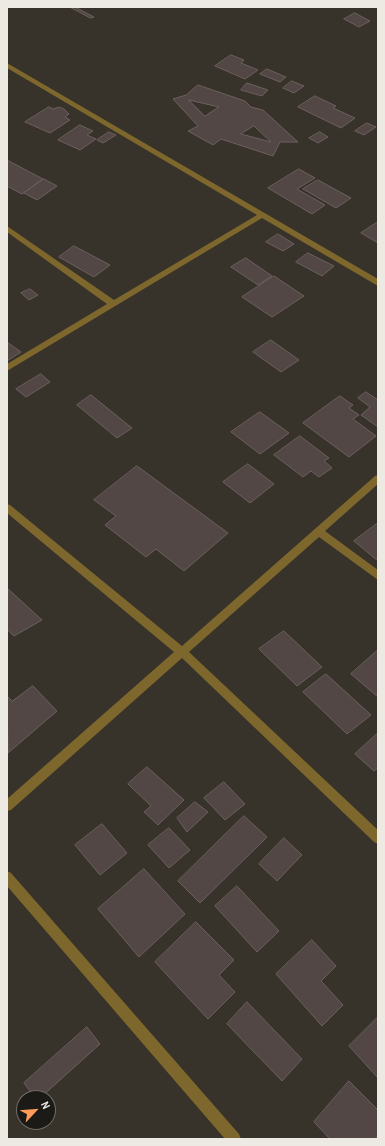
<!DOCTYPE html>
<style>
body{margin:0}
#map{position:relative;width:385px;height:1146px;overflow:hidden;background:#37322a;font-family:"Archivo Narrow",sans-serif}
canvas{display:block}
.frame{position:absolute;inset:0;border:8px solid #edeae4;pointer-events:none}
.north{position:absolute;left:16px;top:1090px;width:40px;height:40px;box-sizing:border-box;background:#1c1a16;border:1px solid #706d68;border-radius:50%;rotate:64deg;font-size:11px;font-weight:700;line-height:16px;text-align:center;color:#edeae4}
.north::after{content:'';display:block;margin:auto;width:14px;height:18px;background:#fe9b58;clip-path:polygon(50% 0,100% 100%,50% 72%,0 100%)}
</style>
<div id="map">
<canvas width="385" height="1146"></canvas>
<div class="frame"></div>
<div class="north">N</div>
</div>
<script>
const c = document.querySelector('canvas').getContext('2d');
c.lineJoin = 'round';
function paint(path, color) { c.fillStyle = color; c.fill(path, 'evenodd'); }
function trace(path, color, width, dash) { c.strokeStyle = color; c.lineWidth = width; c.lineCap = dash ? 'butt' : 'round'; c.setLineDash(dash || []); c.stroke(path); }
const building = new Path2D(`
 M70,7H75L94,17L91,18Z
 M355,13L370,21L359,27L344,19Z
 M231,55L244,60L241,63L258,70L245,79L215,66Z
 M267,69L286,77L280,82L260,74Z
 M292,81L304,86L294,93L283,88Z
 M247,83L268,90L262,96L241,90Z
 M198,85L245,101L251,107L263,110L298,142H280L273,156L221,139L213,145L188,131L198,126L173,99L186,95ZM189,100L219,107L205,116ZM254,126L271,142L241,134Z
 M315,96L336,106L333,108L355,118L341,128L298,107Z
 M49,107L53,109L59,107L64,109L69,114L65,117L70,120L50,133L25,122Z
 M367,123L376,127L364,135L355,131Z
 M80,125L93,131L87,135L96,139L80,150L58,140Z
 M109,132L116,135L103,143L97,140Z
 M320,132L328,137L318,143L309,138Z
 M7,160L43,179L22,194L7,186Z
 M299,169L315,178L297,189L325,205L312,214L268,188Z
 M44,179L57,186L37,200L24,193Z
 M318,180L351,198L336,208L303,189Z
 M378,222V243L361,233Z
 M278,234L294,244L283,251L266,242Z
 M74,246L110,265L94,277L59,257Z
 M308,253L334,266L322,276L296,262Z
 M246,258L272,276L258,285L231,267Z
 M274,276L304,296L272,317L242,297Z
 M30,289L38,295L29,300L21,293Z
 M271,340L299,360L281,372L253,352Z
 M7,342L21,352L7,361Z
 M41,374L50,382L26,397L16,389Z
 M366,392L378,400V427L361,415L370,407L358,398Z
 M91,395L132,428L117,438L77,405Z
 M340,396L353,405L349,408L359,415L353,419L376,436L349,457L303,423Z
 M260,412L289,433L260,454L231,432Z
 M300,436L329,458L324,461L332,468L319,477L311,471L303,477L274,455Z
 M248,464L274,484L250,503L223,482Z
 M137,466L228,533L184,571L156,549L146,557L105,525L116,516L94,500Z
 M378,523V561L354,541Z
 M7,588L42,620L14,636L7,629Z
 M284,631L322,667L297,686L259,649Z
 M378,650V697L351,674Z
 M326,674L371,715L347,734L303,692Z
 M33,686L57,711L8,753L7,696L12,701Z
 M378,733V768L374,771L355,754Z
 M147,767L184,800L158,825L144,812L151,806L128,784Z
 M224,782L245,804L225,820L204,798Z
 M195,802L208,812L187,832L177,818Z
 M244,816L267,837L200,903L178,881Z
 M102,824L127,853L100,875L75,845Z
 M169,828L190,850L169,868L148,845Z
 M284,838L302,855L277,881L259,864Z
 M144,869L185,914L139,957L98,909Z
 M237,886L279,931L257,952L215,906Z
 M196,922L234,960L219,975L235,992L208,1019L155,962Z
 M312,940L336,966L321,981L343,1005L322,1026L276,974Z
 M247,1002L302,1059L282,1081L227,1024Z
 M378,1017V1078L349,1046Z
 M87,1027L100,1044L40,1098H35L24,1083Z
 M349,1081L378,1110V1135L375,1139H330L314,1122Z`);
paint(building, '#534746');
trace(building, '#6c605e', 1);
paint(new Path2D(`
 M7,63L378,279V286L262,218L7,371V364L107,304L7,232V226L114,300L257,215L7,68Z
 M378,475V484L325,531L378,570V580L319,537L189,652L378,830V844L374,842L182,658L11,810L7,811V799L174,652L7,513V504L10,505L182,646L375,476Z
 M7,871L11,873L239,1134L241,1139H225L7,886Z`), '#7d672c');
</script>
